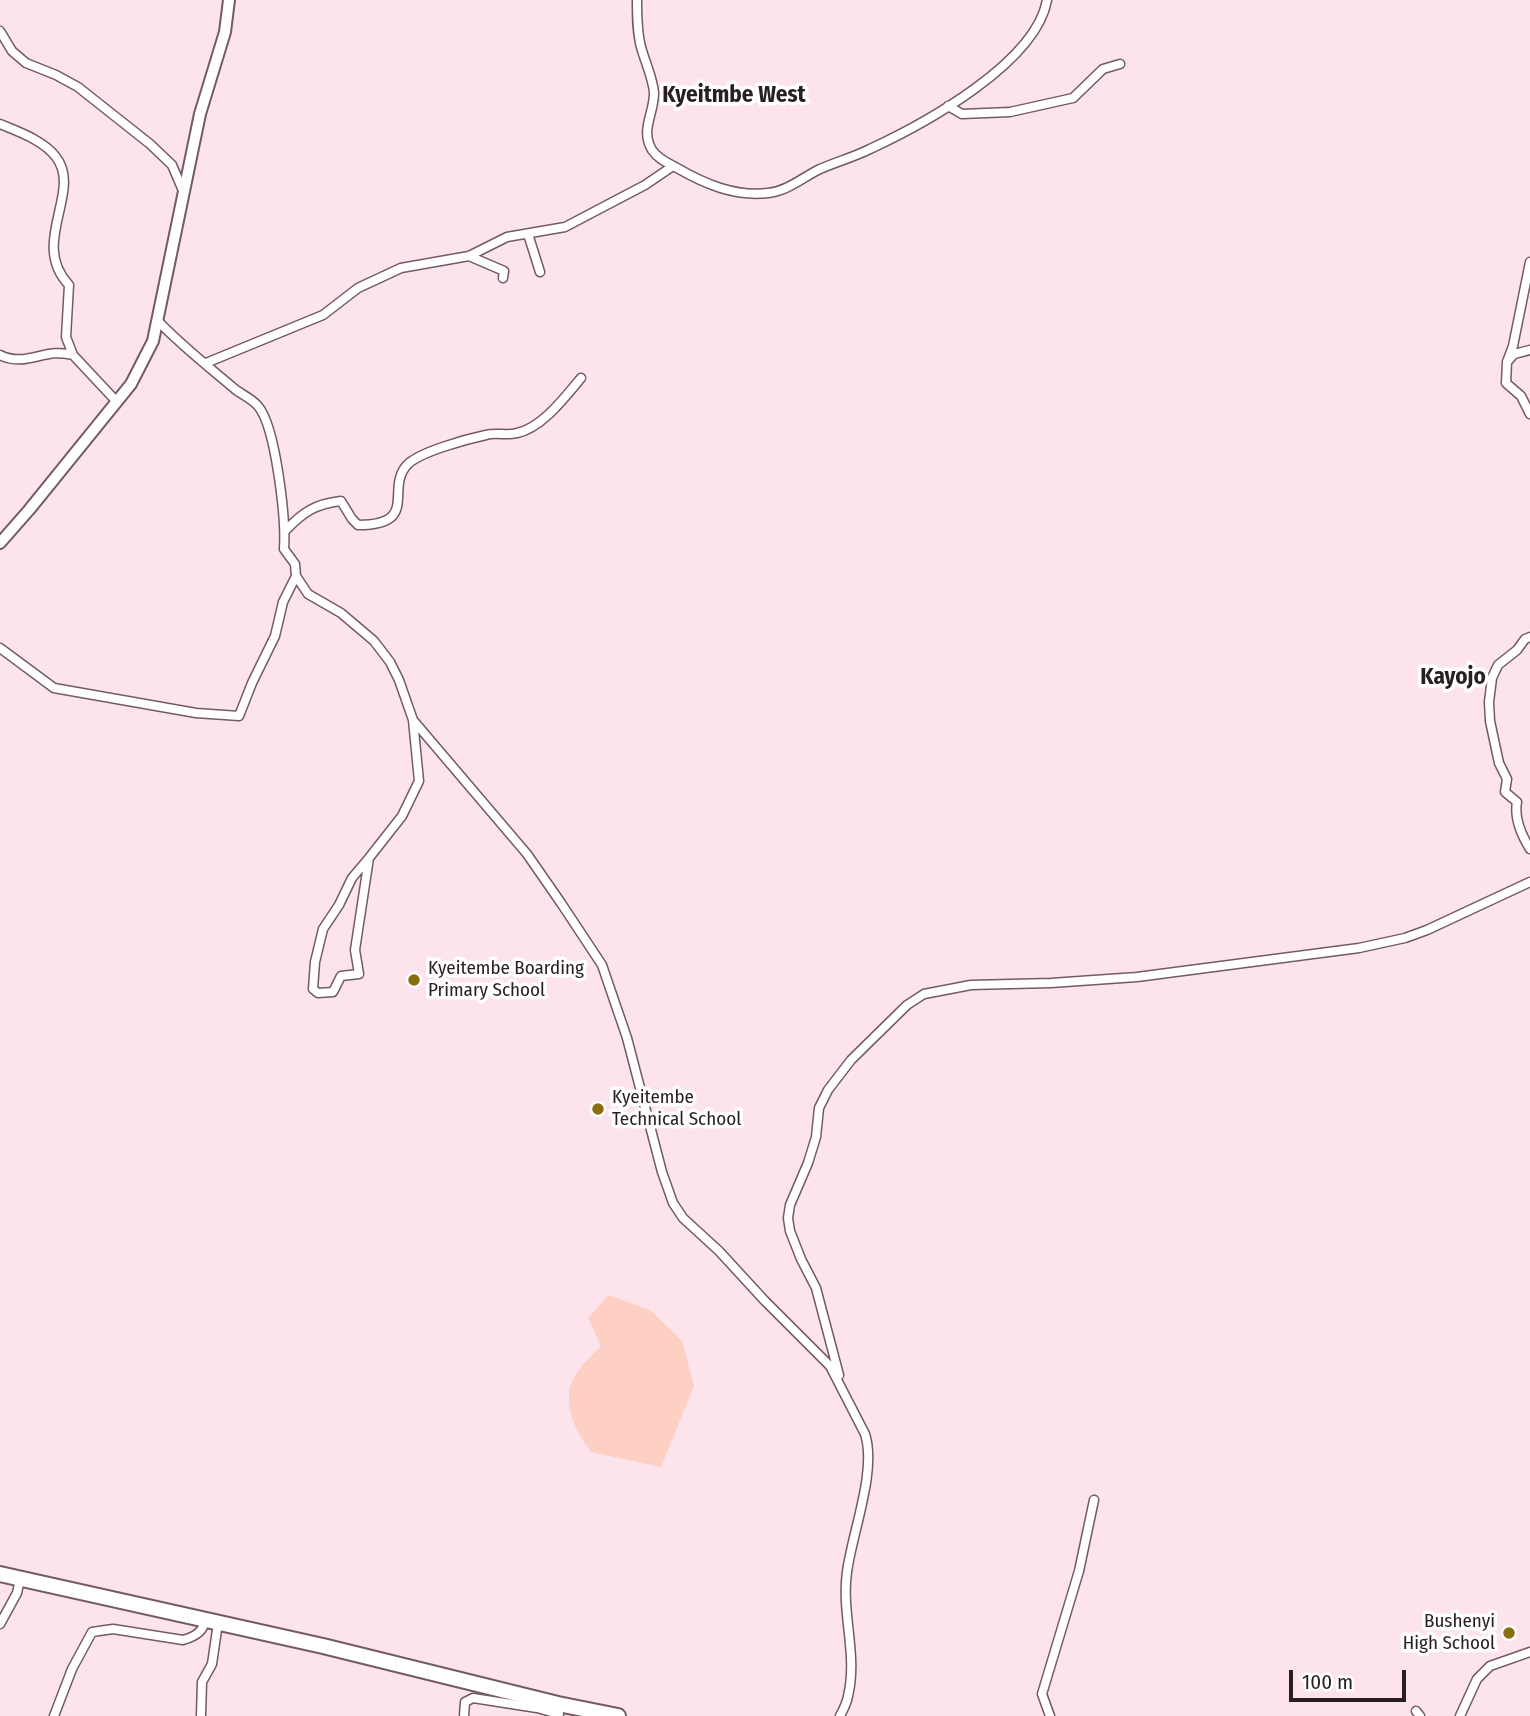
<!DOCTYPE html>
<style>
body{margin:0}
#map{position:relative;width:1530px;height:1716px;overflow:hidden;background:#fde4ec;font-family:"Fira Sans Condensed",sans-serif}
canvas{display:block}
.scale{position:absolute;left:1289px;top:1670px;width:117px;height:32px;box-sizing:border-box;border:4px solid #291e21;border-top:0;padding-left:9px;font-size:21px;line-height:24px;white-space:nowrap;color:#291e21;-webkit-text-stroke:5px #fff;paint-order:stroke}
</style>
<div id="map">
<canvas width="1530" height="1716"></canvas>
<div class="scale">100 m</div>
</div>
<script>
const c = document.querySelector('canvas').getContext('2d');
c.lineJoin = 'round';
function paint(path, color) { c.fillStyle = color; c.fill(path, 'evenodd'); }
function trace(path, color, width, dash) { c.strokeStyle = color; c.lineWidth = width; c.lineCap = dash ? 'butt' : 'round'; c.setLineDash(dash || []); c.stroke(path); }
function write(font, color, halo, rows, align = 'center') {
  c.font = font + ' "Fira Sans Condensed",sans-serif'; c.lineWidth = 7; c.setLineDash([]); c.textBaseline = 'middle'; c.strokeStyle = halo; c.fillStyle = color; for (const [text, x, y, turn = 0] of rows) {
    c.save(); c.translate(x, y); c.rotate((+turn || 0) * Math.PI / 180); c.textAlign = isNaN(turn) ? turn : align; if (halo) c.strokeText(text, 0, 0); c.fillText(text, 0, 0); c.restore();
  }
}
paint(new Path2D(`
 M608,1295L650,1310L682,1341L694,1386L661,1467L591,1452C574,1428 558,1399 578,1371C584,1362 594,1354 601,1346L588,1318Z`), '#fecfc3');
const minor = new Path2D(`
 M637,0C637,16 637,32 641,47C645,62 653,78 654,93C654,114 640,130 652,150C658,159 668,163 677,168C705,184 735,197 768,193C788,191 803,177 820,169C836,162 854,157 870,149C924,124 1036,63 1047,0
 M0,31L12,51L26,63L56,75L78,87L150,144L172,165L184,193
 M948,106L962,114L1010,112L1073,98L1103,69L1120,64
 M0,124C19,132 43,140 56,157C83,192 29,243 69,285L66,337L73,355
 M528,234L540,272
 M469,256L504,271L503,278
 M1530,262L1513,346L1507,362L1506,383L1521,396L1530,414
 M159,322C183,347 209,367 236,390C243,395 252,399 258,406C276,427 286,520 284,549L295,564L296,576L308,594L341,613L374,641L390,662L399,680L413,720L527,854L561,903L602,965L627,1038L662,1172L673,1203L683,1218L719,1251L764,1300L830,1366L865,1434C877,1471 852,1533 847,1572C841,1613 858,1655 848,1696C847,1703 843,1710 840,1716
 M0,355C26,368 45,347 73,355L117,402
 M1509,360L1514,354L1530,350
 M206,363L323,315L358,288L401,268L469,256L507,237L565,227L645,185L673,166
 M285,531C303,512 315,504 341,501L352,519L358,525C420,525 385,489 407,465C419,452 467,439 486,435C495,432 507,436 517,433C542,428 565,397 581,378
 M1530,637L1525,639L1517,650L1498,665L1492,678L1489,702L1490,721L1499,763L1507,779L1505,792L1517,802C1514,818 1522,836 1530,849
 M0,648L54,688L196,713L239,716L252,683L275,636L283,602L296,576
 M369,858L352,878L339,905L323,929L315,962L313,989L318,993L333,992L341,976L359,974L355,950L369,858L402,816L419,781L413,720
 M839,1375L816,1288L801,1259L790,1231L788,1218L790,1205L808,1163L816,1137L819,1108L828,1090L851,1060L907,1005L924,994L971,985L1051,983L1137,977L1359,948L1405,938L1427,930L1530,882
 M0,1624L17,1593L19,1584L15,1578
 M1416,1711L1420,1716
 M54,1716L72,1669L92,1632L113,1629L183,1640C194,1637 204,1631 205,1620
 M201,1716L202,1682L212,1664L218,1623
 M464,1716L465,1702L473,1698L537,1708L559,1714
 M1050,1716L1042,1694L1079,1571L1094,1500
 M1460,1716L1477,1679L1490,1666L1530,1652`);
const tertiary = new Path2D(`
 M0,543L29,510L131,384L153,341L200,114L225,32L229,0`);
const primary = new Path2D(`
 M0,1574L323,1646L558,1704L618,1716`);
trace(minor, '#745a63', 11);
trace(tertiary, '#745a63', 14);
trace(primary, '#745a63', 18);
trace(minor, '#fff', 8);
trace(tertiary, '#fff', 10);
trace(primary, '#fff', 14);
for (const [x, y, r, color] of [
 [414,980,7,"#896e0f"],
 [598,1109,7,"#896e0f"],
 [1509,1633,7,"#896e0f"]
]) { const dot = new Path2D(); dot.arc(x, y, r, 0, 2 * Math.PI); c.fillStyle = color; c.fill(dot); trace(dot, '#fff', 2.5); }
write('19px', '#291e21', '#fff', [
 ["Kyeitembe Boarding",428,969],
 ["Primary School",428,991],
 ["Kyeitembe",612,1098],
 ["Technical School",612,1120],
 ["Bushenyi",1495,1622,"right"],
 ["High School",1495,1644,"right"]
], 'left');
write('bold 23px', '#291e21', '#fff', [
 ["Kyeitmbe West",734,96],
 ["Kayojo",1453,678]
]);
</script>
